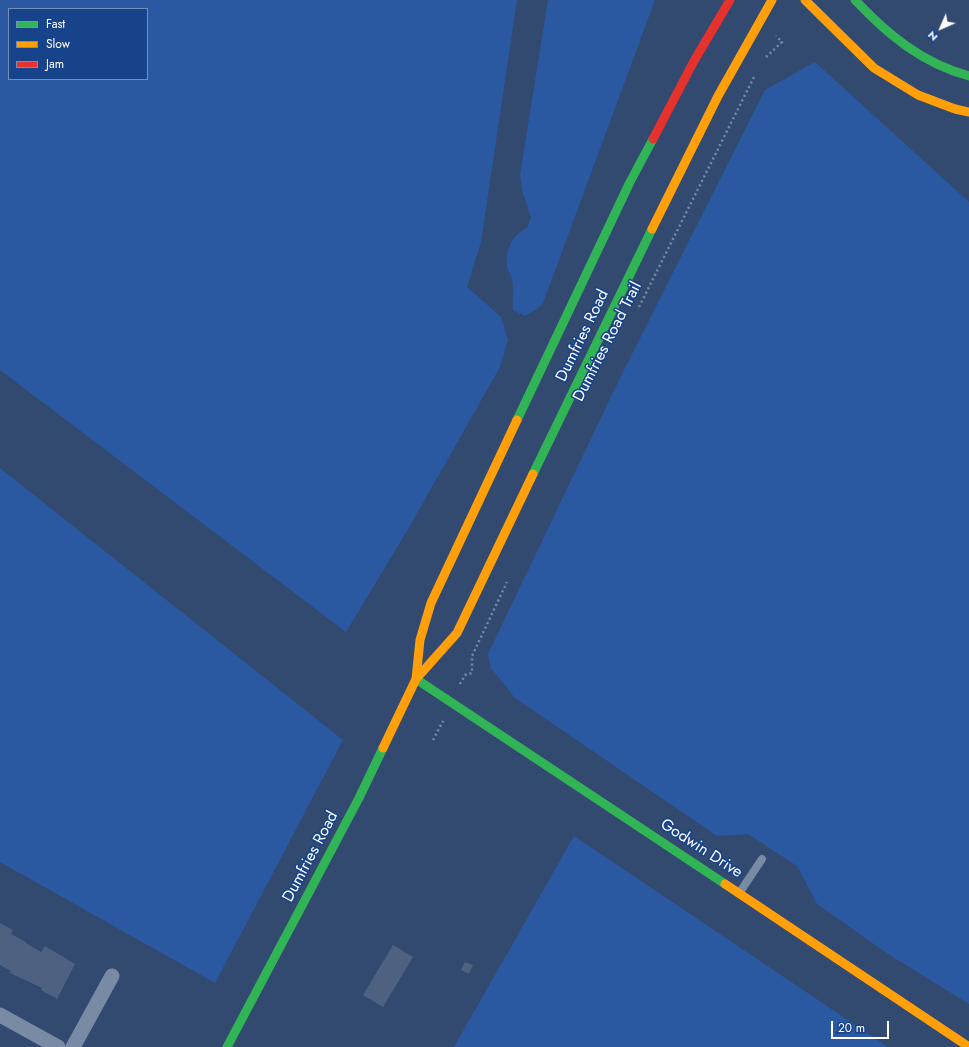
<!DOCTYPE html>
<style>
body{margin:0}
#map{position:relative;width:969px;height:1047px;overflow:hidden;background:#324970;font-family:Jost,sans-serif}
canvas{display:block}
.legend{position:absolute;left:8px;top:8px;width:140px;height:72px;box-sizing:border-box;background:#17438b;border:1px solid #748eb9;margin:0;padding:5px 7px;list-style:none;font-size:12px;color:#fff}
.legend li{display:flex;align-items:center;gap:8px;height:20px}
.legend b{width:20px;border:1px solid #748eb9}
.north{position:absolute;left:921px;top:8px;width:40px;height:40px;-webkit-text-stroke:3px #17438b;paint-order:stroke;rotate:225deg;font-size:11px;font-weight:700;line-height:16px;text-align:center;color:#fff}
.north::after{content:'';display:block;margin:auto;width:14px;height:18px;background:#fff;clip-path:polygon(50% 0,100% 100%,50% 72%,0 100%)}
.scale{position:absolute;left:831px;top:1021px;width:58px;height:18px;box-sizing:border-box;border:2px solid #fff;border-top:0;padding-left:5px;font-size:12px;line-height:14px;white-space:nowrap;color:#fff;-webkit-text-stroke:3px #17438b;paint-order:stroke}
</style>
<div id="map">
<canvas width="969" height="1047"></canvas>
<ul class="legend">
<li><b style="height:5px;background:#30b455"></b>Fast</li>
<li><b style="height:5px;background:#ff9f0a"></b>Slow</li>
<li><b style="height:5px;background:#e5322d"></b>Jam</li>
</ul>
<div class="north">N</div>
<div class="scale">20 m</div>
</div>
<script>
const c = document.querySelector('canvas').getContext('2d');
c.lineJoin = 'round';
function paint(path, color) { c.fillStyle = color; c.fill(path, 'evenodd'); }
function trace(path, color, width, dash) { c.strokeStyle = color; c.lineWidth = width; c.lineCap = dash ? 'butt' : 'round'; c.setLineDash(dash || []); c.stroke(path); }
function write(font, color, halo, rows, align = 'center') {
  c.font = font + ' Jost,sans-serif'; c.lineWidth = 3; c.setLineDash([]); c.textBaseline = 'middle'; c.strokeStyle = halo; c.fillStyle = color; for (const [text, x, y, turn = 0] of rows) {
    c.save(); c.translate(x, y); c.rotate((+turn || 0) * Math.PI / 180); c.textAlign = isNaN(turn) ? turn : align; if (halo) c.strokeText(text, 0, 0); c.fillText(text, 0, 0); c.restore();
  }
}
paint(new Path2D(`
 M0,0H517L481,242L467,287L501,317L508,340L500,367L407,531L346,632L0,370ZM9,9H147V79H9Z
 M548,0H655L543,303L537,309L525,316L513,310C512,300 514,288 512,279C511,275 508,271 507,267C505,250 512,235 527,228L531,217L523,194L520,175Z
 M815,62L969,202V1004L888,954L817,904L797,866L748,834L717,836L515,698L491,668L488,654L620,378L765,90Z
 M0,468L343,740L215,983L0,862Z
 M574,836L888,1047H454Z`), '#2b59a1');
paint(new Path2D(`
 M0,923L13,930L11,934L26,942V943L41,952L45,946L75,964L57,999L41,990L42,988L10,973L11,971L0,965Z
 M393,945L413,957L383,1007L363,995Z
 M465,962L473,965L469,974L461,970Z`), '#4e6180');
trace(new Path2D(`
 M766,57L782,42L776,36
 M639,307L755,75
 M460,684L465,675L472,673V656L507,582
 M433,740L443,721`), '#798aa5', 2.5, [2, 3]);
trace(new Path2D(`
 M740,892L762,859`), '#798aa5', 8);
trace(new Path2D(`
 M0,1015L58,1047
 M73,1047L112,976`), '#798aa5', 15);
trace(new Path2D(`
 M855,0C888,35 922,63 969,76
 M517,420L630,182L653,139
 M533,474L652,229
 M416,679L725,884
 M227,1047L359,798L383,748`), '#30b455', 9);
trace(new Path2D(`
 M805,0L874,68L918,95L955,109L969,112
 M652,229L718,96L772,0
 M416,679L420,640L431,603L517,420
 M383,748L416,679L457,633L533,474
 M725,884L969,1047`), '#ff9f0a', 9);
trace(new Path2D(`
 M653,139L694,61L730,0`), '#e5322d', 9);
write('16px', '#fff', '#17438b', [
 ["Dumfries Road",583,336,-64],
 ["Dumfries Road Trail",608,342,-63],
 ["Godwin Drive",701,849,33],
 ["Dumfries Road",311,857,-62]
]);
</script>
